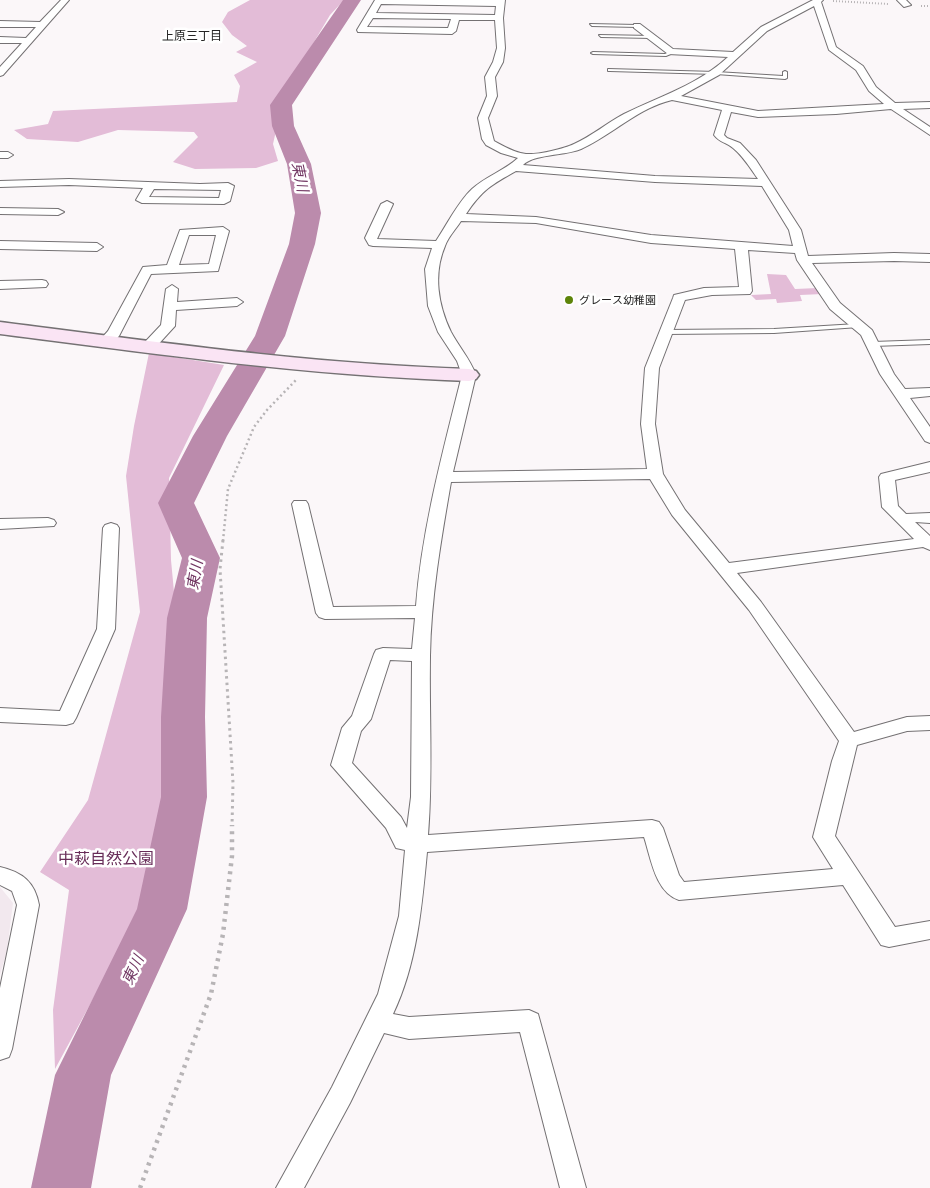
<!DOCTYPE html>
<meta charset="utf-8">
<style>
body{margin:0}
canvas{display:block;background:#fbf7f9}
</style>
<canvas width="930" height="1188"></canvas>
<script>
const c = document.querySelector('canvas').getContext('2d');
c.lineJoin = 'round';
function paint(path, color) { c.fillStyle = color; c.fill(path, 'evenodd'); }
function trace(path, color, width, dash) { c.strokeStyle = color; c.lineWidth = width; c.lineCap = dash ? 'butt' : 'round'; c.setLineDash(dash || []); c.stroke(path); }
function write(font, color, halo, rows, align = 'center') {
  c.font = font + ' "Exo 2","Noto Sans JP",sans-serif'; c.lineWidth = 5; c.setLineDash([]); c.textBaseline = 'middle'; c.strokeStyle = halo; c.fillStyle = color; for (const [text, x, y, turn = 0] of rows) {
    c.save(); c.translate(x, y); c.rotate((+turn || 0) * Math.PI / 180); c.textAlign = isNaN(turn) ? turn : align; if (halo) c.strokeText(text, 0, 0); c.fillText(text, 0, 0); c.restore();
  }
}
paint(new Path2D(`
 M0,887L13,903L7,950L0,975Z`), '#f2e8ee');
paint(new Path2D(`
 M250,0H344L330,15L285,91L273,144L278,161L256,168L195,169L173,162L198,137L194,132L118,130L78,142L27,139L14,130L48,124L53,111L237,102L240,86L234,75L257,62L236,52L247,46L232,35L222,22L228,12Z
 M767,274L786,275L795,289L818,288L823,294L800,295L802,301L777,303L776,299L756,300L751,295L771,294Z
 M149,353L224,365L169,478L171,560L180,656L168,800L144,905L55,1069L53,1010L69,890L40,872L88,800L140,612L126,476L134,426Z`), '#e3bcd7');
paint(new Path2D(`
 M343,0H361L292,105L294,126L311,164L321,213L315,244L285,336L227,436L194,503L220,558L207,618L205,717L207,797L187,909L111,1075L91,1188H31L55,1075L137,909L161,797V717L167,618L182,558L158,503L193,436L255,336L289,244L295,213L287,164L272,126L270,105Z`), '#bb8bac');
const lane = new Path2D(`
 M590,24L637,25L639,26L637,27L592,26Z
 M599,35L652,36L654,37L652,38L601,37Z
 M671,51L673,53L666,56L593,54L591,53L593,52L665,54Z
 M608,69L716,72L783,76V72L785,71L787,72V78L785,79L716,74L610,71H608Z
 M857,324L860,326L859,327L774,333L665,334L662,332L665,330L774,329Z
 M930,340V344L873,346L870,344L873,342Z`);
const street = new Path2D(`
 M61,0H69L3,75L0,76V67L22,43H0V37L26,38L36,27H0V21L40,22Z
 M375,0H505L503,18L505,48L503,62L495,77L497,96L488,118L494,141C503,146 515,153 526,154C538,155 563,149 574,144C592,136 607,123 624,114C660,96 698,85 728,57L668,54L634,28V24H640L673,49L733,52L761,27L813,0H823L821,2L836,47L863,66L876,87L895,103L930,102V108L903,109L930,127V135L891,109L836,114L758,117L731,112L724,135L727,138L740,143L756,160L801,230L808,256L894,253L930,254V262L894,261L812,263L840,303L872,330L894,374L905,389L930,388V396L910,398L930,427V443L925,441L880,374L861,335L830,309L797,260L795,253L748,250L752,291L750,294L712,295L685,300L659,368L655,424L663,474L685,510L729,563L914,539L882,507L879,477L881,474L930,462V472L895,480L898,506L906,514L930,513V523L915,522L930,536V550L923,547L737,573L761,602L854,732L907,717L930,716V730L907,731L857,745L835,836L895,927L930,921V939L889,947L881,945L843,885L679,900C655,892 651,858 644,837L427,852C422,906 417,964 393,1014L409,1017L529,1010L538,1014L586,1188H560L520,1032L409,1039L384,1033L350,1103L304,1188H276L332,1087L378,994L399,916L405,850L396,848L386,828L331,765L342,728L352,716L374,654L376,650L383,648L412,649L415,618L325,619L319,617L316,613L292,504L294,501H306L308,504L333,607L416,606C422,528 443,451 462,375L457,361L438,332L428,306L425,269L432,248L373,246L369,245L365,238L381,204L387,201L393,204L377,239L436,241C446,226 458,202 472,189C486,176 504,171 518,158L501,153L486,145L482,139L478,118L487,96L485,77L493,62L497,48L495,20H459L456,31L452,34L358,32L357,30ZM381,4L496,6L495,15L376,13ZM814,6L829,50L856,70L869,91L884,104L758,111L681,96L719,75L767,31ZM373,18L451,19L448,28L367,27ZM672,100L722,110L714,135C720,143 726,142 733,148C743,156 751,169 758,179L655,176L523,165C534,154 564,156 581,149C612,135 638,108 672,100ZM516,171L655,182L762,186L789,230L793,246L651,235L536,217L466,214C482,190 491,185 516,171ZM461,221L536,223L651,243L735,249L739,287L704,288L674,295L673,298L645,368L641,424L647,469L453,472L476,375C470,359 459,347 451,332C438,305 433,274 445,246C448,237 456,229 461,221ZM650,479L672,515L749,610L839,741L832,761L813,837L833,869L684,882L679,875L663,828L659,822L652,820L428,835C433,775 429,716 430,656C431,597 441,540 451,482ZM390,660L412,661L411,797L407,828L401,817L352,763L361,731L371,719Z
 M897,0H906L911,5L904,7Z
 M0,152H8L13,155L8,158H0Z
 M69,179L200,184L228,183L234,186L230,201L224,204L142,203L136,200L143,188L69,185L0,187V181ZM154,189L221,190L219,198L149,197Z
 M0,208L58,209L64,212L58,215L0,214Z
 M223,227L229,231L218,271L151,274L119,336L111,344H101L99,341L108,331L143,267L167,265L180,230ZM189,235H216L209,264L179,265Z
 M0,241L97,243L103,247L97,251L0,249Z
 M42,280L46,281L48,284L46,287L0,289V281Z
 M172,285L178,289L177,302L237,298L243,302L237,306L176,310L175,326L154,349H144L142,346L144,343L161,325L166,289Z
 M48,518L54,520L56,523L54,526L0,529V519Z
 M111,523L117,525L119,528L115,629L76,718L73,723L66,725L0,722V708L60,711L97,629L103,528L105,525Z
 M0,867C22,872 35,882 39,905L12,1049L9,1057L0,1060V988L17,905L12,891L0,885Z`);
const secondary = new Path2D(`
 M0,322C156,342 311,364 469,369L476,371L479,375L476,379L469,381C311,376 156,354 0,334Z`);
trace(lane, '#747173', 2);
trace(street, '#747173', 2);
trace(secondary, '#747173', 3);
trace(new Path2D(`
 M833,1L889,4
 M921,6H930`), '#b7b4b6', 2, [1, 2]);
trace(new Path2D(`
 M223,541L228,489L254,427L267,410L296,380`), '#b7b4b6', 2.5, [2, 3]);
trace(new Path2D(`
 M223,540L220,569L233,783L232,826`), '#b7b4b6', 3, [2.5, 4]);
trace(new Path2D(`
 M140,1188L211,994L223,934L232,856V825`), '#b7b4b6', 4.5, [3, 5]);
paint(lane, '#fff');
paint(street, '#fff');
paint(secondary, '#fae4f4');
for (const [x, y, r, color] of [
 [569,300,5,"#5d8409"]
]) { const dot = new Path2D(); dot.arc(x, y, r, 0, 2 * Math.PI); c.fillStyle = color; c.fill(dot); trace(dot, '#fff', 2); }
write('11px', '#252424', '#fff', [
 ["グレース幼稚園",579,300]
], 'left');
write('12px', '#252424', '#fff', [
 ["上原三丁目",192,36]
]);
write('italic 15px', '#713662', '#fff', [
 ["東川",300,177,78],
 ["東川",195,575,-81],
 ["東川",133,970,-65]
]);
write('16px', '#672c58', '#fff', [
 ["中萩自然公園",106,859]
]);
</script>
